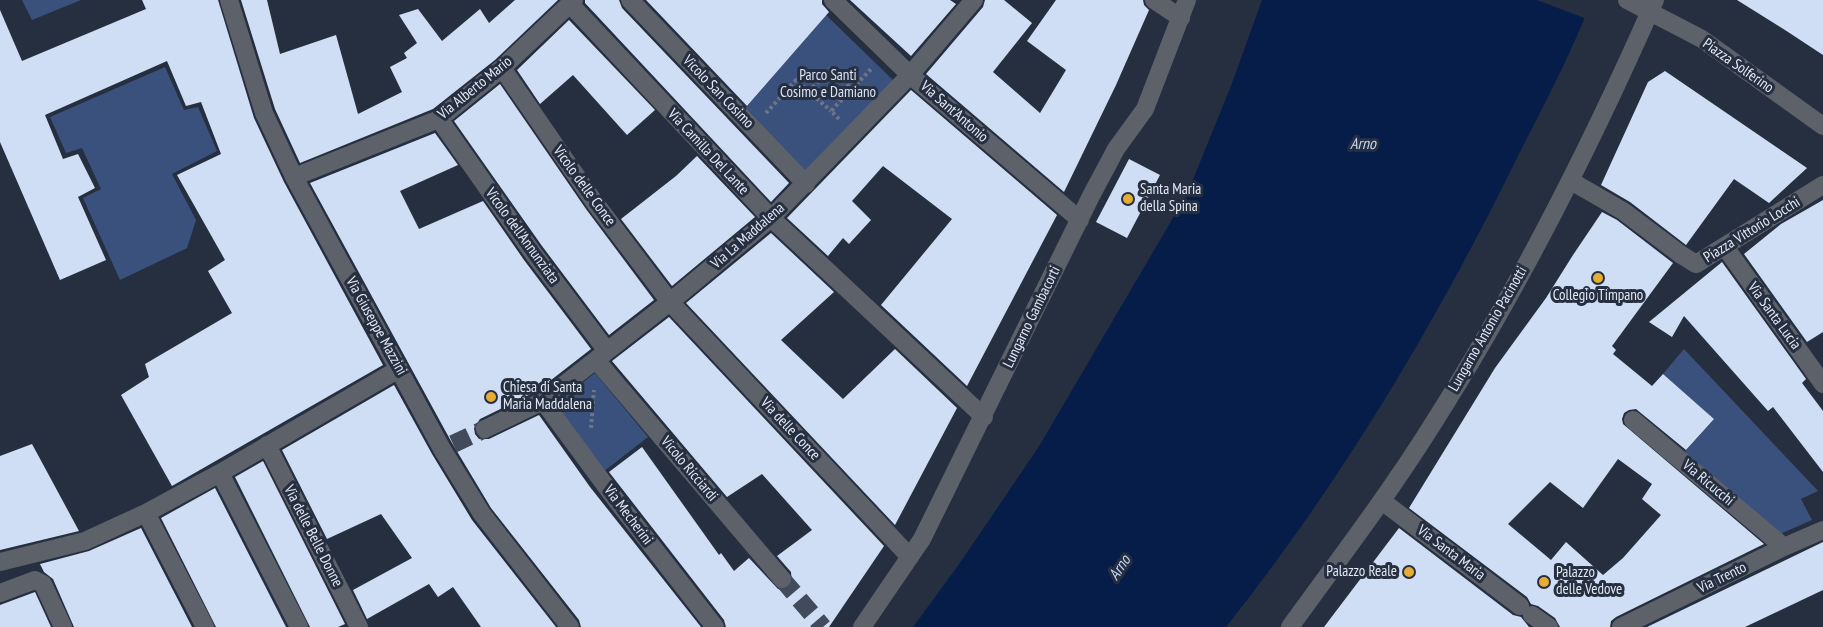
<!DOCTYPE html>
<style>
body{margin:0}
canvas{display:block;background:#262f40}
</style>
<canvas width="1823" height="627"></canvas>
<script>
const c = document.querySelector('canvas').getContext('2d');
c.lineJoin = 'round';
function paint(path, color) { c.fillStyle = color; c.fill(path, 'evenodd'); }
function trace(path, color, width, dash) { c.strokeStyle = color; c.lineWidth = width; c.lineCap = dash ? 'butt' : 'round'; c.setLineDash(dash || []); c.stroke(path); }
function write(font, color, halo, rows, align = 'center') {
  c.font = font + ' "PT Sans Narrow",sans-serif'; c.lineWidth = 6; c.setLineDash([]); c.textBaseline = 'middle'; c.strokeStyle = halo; c.fillStyle = color; for (const [text, x, y, turn = 0] of rows) {
    c.save(); c.translate(x, y); c.rotate((+turn || 0) * Math.PI / 180); c.textAlign = isNaN(turn) ? turn : align; if (halo) c.strokeText(text, 0, 0); c.fillText(text, 0, 0); c.restore();
  }
}
paint(new Path2D(`
 M22,0H81L32,20Z
 M826,15L895,82L806,178L743,111Z
 M165,67L184,110L198,107L217,151L172,174L196,220L187,248L120,280L83,198L101,189L82,148L66,153L50,117Z
 M1684,349L1818,491L1801,499L1812,520L1780,534L1682,455L1714,419L1663,374Z
 M595,373L648,437L603,472L554,405Z`), '#39517c');
paint(new Path2D(`
 M1262,0H1592C1571,54 1544,105 1518,156C1438,320 1340,484 1226,627H913L957,567L1038,448L1187,194L1231,86Z`), '#061d4a');
paint(new Path2D(`
 M1537,0H1595L1587,19Z`), '#262f40');
paint(new Path2D(`
 M142,0H218L254,118L284,182L383,365L172,486L121,395L149,377L145,364L232,313L208,271L225,260L177,175L221,154L201,102L186,106L167,61L45,115L63,159L78,154L95,188L78,197L106,260L60,280L0,142V10L22,61L146,9Z
 M241,0H267L280,54L336,35L358,114L402,92L390,67L407,58L404,53L417,43L399,15L418,9L442,41L480,9L489,23L515,0H558L495,60L433,109L300,163L275,109Z
 M585,0H619L622,8L789,183L771,202L585,3Z
 M646,0H822V4L829,12L747,106Z
 M850,0H950L956,4L911,56Z
 M985,0H1004L1032,23L993,72L1040,113L1066,70L1027,41L1056,0H1143L1144,5L1149,10L1116,85L1064,192L926,74L983,7Z
 M1737,0H1823V55L1785,30Z
 M569,20L655,110L627,135L573,75L540,104L517,70Z
 M1665,71L1807,168L1769,203L1734,179L1686,245L1630,202L1601,185L1648,82Z
 M500,84L586,209L654,300L609,335L542,246L454,121Z
 M911,90L1057,215L967,386L881,305L952,219L883,166L852,201L871,220L849,244L843,238L828,256L787,218Z
 M435,133L458,165L400,191L419,229L483,201L524,260L591,349L537,391L480,419L474,428L475,434L479,439H489L539,415L590,487L701,627H581L579,620L491,508L452,443L310,183Z
 M697,156L755,217L672,286L621,219L676,176Z
 M1129,159L1160,175L1127,238L1096,222Z
 M1823,200V332L1807,342L1744,254L1781,224Z
 M1602,212L1617,220L1673,263L1612,346L1616,350L1613,354L1652,386L1663,374L1714,419L1686,450L1636,409L1629,410L1624,413L1622,419L1623,424L1764,544L1616,617L1611,621L1610,627H1560L1555,618L1538,606L1531,604L1527,597L1409,508L1495,368L1546,298L1573,255ZM1618,459L1652,484L1642,499L1661,515L1623,558L1603,575L1566,542L1551,560L1508,524L1550,482L1583,508Z
 M771,233L834,292L781,340L843,399L895,349L957,408L895,525L686,303Z
 M1722,262L1806,379L1802,383L1823,411V472L1773,407L1768,411L1684,316L1672,337L1649,322Z
 M669,317L884,546L829,627H726L724,620L609,472L642,447L719,555L721,553L734,571L749,558L778,589L785,590L792,583L791,572L777,556L812,530L762,474L727,497L612,361Z
 M394,385L432,454L472,520L556,627H481L453,587L438,597L429,584L367,619L353,590L412,558L381,514L327,539L282,450Z
 M32,444L79,531L0,550V456Z
 M263,461L345,624L338,627H310L235,477Z
 M215,488L286,627H216L161,518Z
 M141,528L192,627H74L53,579L44,572L40,564L89,551Z
 M1399,528L1513,615L1521,617L1529,627H1324Z
 M1823,542V590L1745,627H1647Z
 M35,592L51,627H0V605Z`), '#d0def5');
trace(new Path2D(`
 M453,444L485,429
 M782,579L823,627`), '#424b5b', 18, [18, 9]);
trace(new Path2D(`
 M809,92L830,69L852,89
 M766,113L796,80L831,111
 M839,119L831,111L872,68
 M591,428L594,390`), '#6e7685', 4, [3, 3]);
trace(new Path2D(`
 M229,0L264,113L294,177L442,449L482,514L570,627
 M630,0L806,184
 M833,0L910,75L1080,220
 M1154,0L1181,18
 M1627,0L1702,39L1823,126
 M570,4L771,218L984,417
 M502,68L595,203L670,302L910,557
 M439,119L533,253L607,351
 M294,177L439,119L502,68L574,0
 M1571,181L1623,211L1680,254L1696,264L1823,185
 M1725,247L1823,384
 M596,360L782,579
 M543,401L616,500L715,627
 M1633,420L1784,547
 M485,429L543,401L670,302L771,218L910,75L974,0
 M267,445L359,627
 M220,473L299,627
 M1382,501L1520,606
 M146,513L205,627
 M0,562L85,541L146,513L220,473L399,369
 M0,593L35,580L43,584L63,627
 M1532,615L1549,627
 M862,627L922,539L1091,196L1116,149L1145,109L1187,0
 M1290,627C1337,562 1386,498 1429,430C1516,294 1590,148 1655,0
 M1621,627L1784,547L1823,530`), '#5c616a', 18);
for (const [x, y, r, color] of [
 [1128,199,6,"#e5ad36"],
 [1598,278,6,"#e5ad36"],
 [491,397,6,"#e5ad36"],
 [1409,572,6,"#e5ad36"],
 [1544,582,6,"#e5ad36"]
]) { const dot = new Path2D(); dot.arc(x, y, r, 0, 2 * Math.PI); c.fillStyle = color; c.fill(dot); trace(dot, '#262f40', 2); }
write('15px', '#e2e9f4', '#262f40', [
 ["Piazza Solferino",1738,66,35],
 ["Via Alberto Mario",475,88,-39],
 ["Vicolo San Cosimo",718,92,46],
 ["Via Sant'Antonio",954,112,41],
 ["Via Camilla Del Lante",708,152,47],
 ["Vicolo delle Conce",584,186,54],
 ["Piazza Vittorio Locchi",1752,230,-32],
 ["Vicolo dell'Annunziata",522,236,54],
 ["Via La Maddalena",748,236,-41],
 ["Via Santa Lucia",1774,316,54],
 ["Lungarno Gambacorti",1032,317,-64],
 ["Via Giuseppe Mazzini",376,326,61],
 ["Lungarno Antonio Pacinotti",1488,329,-60],
 ["Via delle Conce",790,429,47],
 ["Vicolo Ricciardi",689,469,50],
 ["Via Ricucchi",1708,483,40],
 ["Via Mecherini",628,515,53],
 ["Via delle Belle Donne",313,536,63],
 ["Via Santa Maria",1451,553,37],
 ["Via Trento",1722,578,-26]
]);
write('15px', '#dce5f5', '#262f40', [
 ["Parco Santi",828,76],
 ["Cosimo e Damiano",828,93]
]);
write('15px', '#e2e9f4', '#262f40', [
 ["Santa Maria",1140,190],
 ["della Spina",1140,207],
 ["Collegio Timpano",1598,296,"center"],
 ["Chiesa di Santa",503,388],
 ["Maria Maddalena",503,405],
 ["Palazzo Reale",1397,572,"right"],
 ["Palazzo",1556,573],
 ["delle Vedove",1556,590]
], 'left');
write('italic 16px', '#c4d6f5', '#262f40', [
 ["Arno",1363,144],
 ["Arno",1120,568,-57]
]);
</script>
